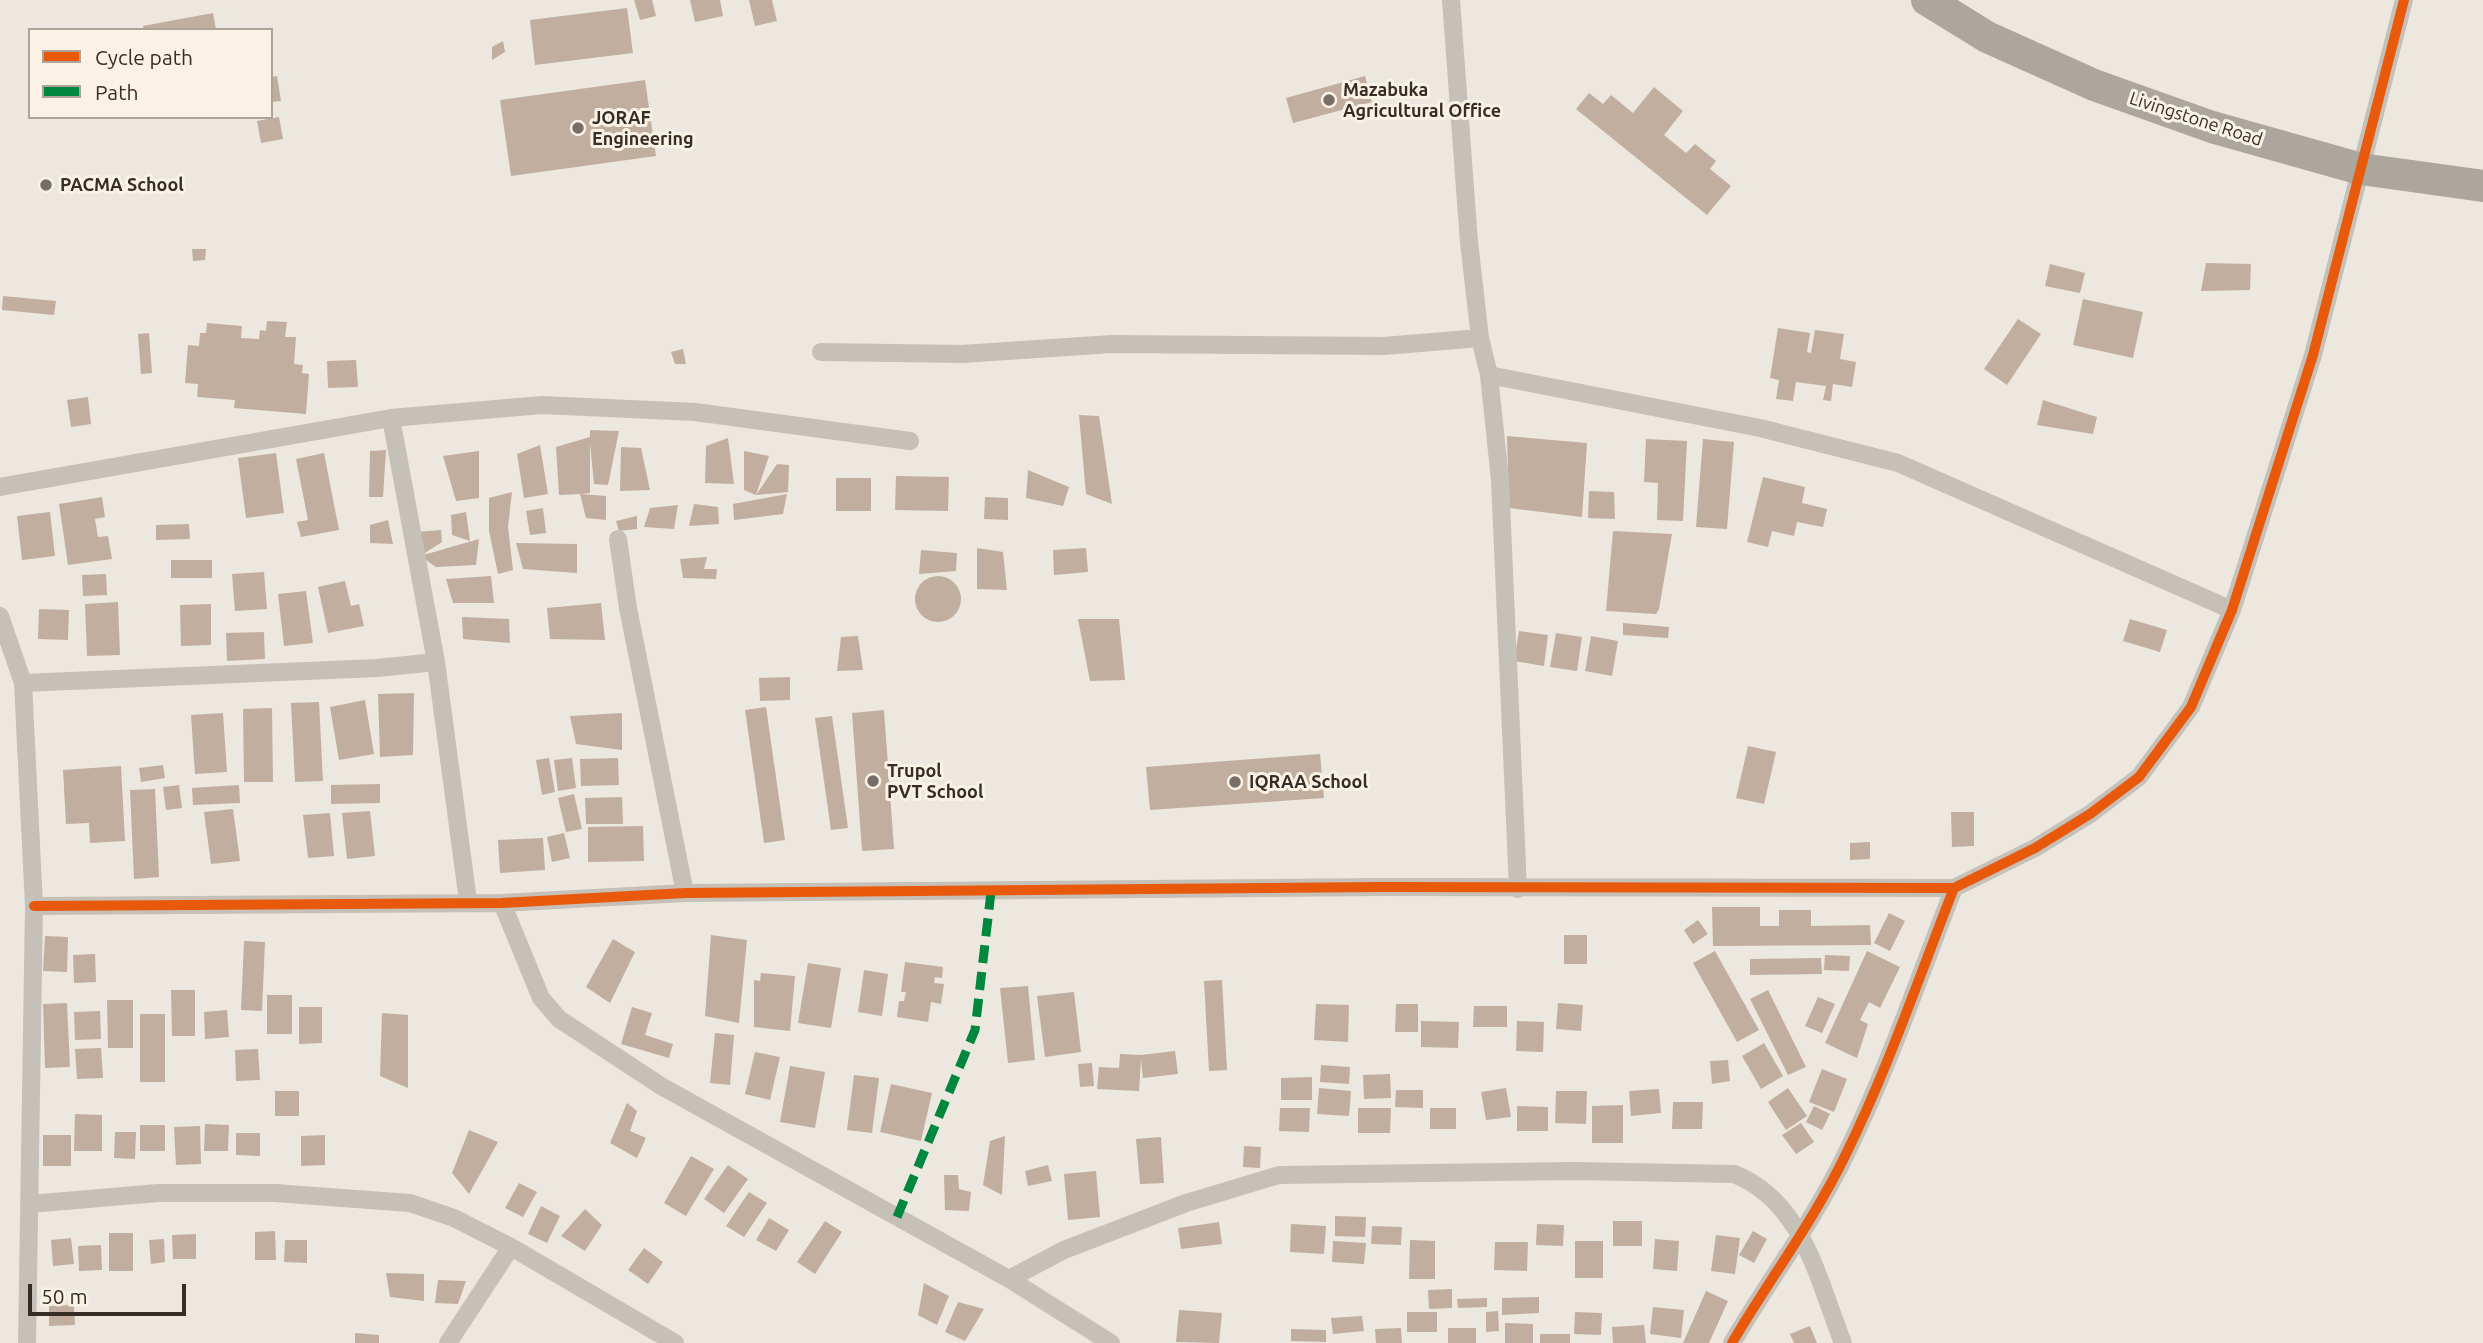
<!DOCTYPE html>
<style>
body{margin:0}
#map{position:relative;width:2483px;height:1343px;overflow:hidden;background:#ece8df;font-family:Ubuntu,sans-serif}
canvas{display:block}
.legend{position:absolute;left:28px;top:28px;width:245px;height:91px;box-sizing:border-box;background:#faf3e5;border:2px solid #aca499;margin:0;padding:9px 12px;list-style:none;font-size:21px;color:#362d26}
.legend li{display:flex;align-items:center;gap:14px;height:35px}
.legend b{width:35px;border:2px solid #aca499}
.scale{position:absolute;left:28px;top:1284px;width:158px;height:32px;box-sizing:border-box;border:4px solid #362d26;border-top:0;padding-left:9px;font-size:21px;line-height:24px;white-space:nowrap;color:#362d26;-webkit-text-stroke:5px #faf3e5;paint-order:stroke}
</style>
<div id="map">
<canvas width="2483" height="1343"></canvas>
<ul class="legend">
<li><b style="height:9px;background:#e8590c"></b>Cycle path</li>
<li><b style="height:9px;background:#00873e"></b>Path</li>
</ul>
<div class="scale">50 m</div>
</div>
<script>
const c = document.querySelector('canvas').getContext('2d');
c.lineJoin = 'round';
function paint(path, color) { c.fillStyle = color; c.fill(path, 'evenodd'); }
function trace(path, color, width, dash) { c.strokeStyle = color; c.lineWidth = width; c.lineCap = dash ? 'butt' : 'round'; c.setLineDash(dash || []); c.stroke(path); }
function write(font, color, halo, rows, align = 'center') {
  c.font = font + ' Ubuntu,sans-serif'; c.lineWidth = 6; c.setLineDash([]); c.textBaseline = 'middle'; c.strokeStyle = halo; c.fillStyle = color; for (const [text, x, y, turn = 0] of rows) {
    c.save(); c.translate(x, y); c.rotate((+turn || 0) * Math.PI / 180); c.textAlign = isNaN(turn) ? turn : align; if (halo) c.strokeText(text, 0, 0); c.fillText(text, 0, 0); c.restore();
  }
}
paint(new Path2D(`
 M634,0H652L656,16L640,20Z
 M690,0H720L723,16L695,22Z
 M749,0H772L777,21L755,26Z
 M627,8L633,53L535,65L530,20Z
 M213,13L216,30H144L143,26Z
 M503,41L505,52L492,60V47Z
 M277,76L281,101L271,102V77Z
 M1365,76L1372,102L1293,123L1286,98Z
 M645,80L656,156L511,176L500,100Z
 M1654,87L1683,111L1664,135L1686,153L1695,144L1716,161L1710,169L1731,186L1707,215L1576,109L1589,93L1603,104L1611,95L1633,113Z
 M279,117L283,139L261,143L257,121Z
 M192,249H206L205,260L193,261Z
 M2206,263L2251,264L2250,290L2201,291Z
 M2050,264L2085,273L2080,293L2045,286Z
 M3,296L56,301L54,315L2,310Z
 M2083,299L2143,312L2133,358L2073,345Z
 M2018,319L2041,334L2007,385L1984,369Z
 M267,321L287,322L285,337H296L294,364L303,365L302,373L309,374L306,414L234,408L235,400L197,397L198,384L185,383L188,345L199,346L200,333H206L207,323L242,326L241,338L259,339L260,330L266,331Z
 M1778,328L1810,333L1807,352L1811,353L1815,330L1844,334L1840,359L1856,362L1852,387L1833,384L1831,401L1823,400L1826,386L1796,382L1793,401L1776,399L1779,380L1770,378Z
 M149,333L152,373L141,374L138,334Z
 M683,349L686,364H675L671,352Z
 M356,360L358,387L328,388L327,361Z
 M88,397L91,424L71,427L67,400Z
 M2043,400L2097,417L2093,434L2037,425Z
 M1079,415L1099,416L1112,504L1086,494Z
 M590,430L619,431L608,485L594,484L590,443V493L581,494L606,496V520L586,518L580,494L559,495L556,447L590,437Z
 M1507,436L1587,443L1582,517L1509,508Z
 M728,438L734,484L705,483L706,446Z
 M1646,439L1687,441L1683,521L1657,520L1658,483L1644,482Z
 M1703,439L1734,442L1727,529L1696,527Z
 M540,445L548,494L524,498L517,454Z
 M621,447L641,448L650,490L620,491Z
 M386,450L383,497H369L370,451Z
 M479,451V498L456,501L443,456Z
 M744,451L769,456L756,495L777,464L789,465L788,492L756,495L744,490Z
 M276,453L284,513L246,518L238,458Z
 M324,453L339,530L301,537L297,522L308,520L296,459Z
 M1028,470L1069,487L1063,506L1026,498Z
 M896,476L949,477L948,511L895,510Z
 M1763,477L1805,487L1802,503L1827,509L1823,527L1797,522L1794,536L1772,531L1768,547L1747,542Z
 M836,478H871V511H836Z
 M1589,491L1614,492L1615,519L1588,518Z
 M512,492L508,527L513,570L498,574L489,531V498Z
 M787,494L783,514L734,520L733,504Z
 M102,497L105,517L95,519L98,537L108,536L112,559L68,565L59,504Z
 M985,497L1008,498V520L984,519Z
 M694,504L718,507L719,524L689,526Z
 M678,505L674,529L644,527L650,508Z
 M543,508L546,533L530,535L526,511Z
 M50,512L55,556L22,560L17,516Z
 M466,512L470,541L452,535L451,515Z
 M637,516V529L619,531L616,521Z
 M388,520L393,544L370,543V525Z
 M189,524L190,539L156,540V525Z
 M441,530L442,542L420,556L417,532Z
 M1613,531L1672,534L1659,609L1656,614L1606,611Z
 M479,539L476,565L436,567L420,556Z
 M516,543L577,544V573L523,569Z
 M977,548L1003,552L1007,590L977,589Z
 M1086,548L1088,572L1054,575L1053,550Z
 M921,550L957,553L956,571L919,574Z
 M707,557L704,569H717L716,579L683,578L680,559Z
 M171,560H212V578H171Z
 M264,572L267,609L235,611L232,574Z
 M106,574L107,595L83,596L82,575Z
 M915 599a23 23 0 1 1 46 0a23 23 0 1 1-46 0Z
 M491,576L494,603H453L446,579Z
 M345,581L351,606L359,604L364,626L328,633L318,587Z
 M306,591L313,643L284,646L278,594Z
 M118,602L120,655L87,656L85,604Z
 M601,603L605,640L550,639L547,608Z
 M211,604V645L181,646L180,605Z
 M39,609L69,610L68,640L38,639Z
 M462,617L509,619L510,643L463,639Z
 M1078,619H1119L1125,680L1090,681Z
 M2130,619L2167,630L2160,652L2123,641Z
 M1623,623L1669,627L1668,638L1623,635Z
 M1519,631L1548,635L1544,666L1514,661Z
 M264,632L265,659L227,661L226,633Z
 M1556,633L1582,637L1577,671L1550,667Z
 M858,636L863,670L837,671L841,637Z
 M1591,636L1618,641L1612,676L1585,671Z
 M790,677V700L760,701L759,678Z
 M414,693L413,755L380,757L378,694Z
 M365,700L374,754L339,760L330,707Z
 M319,702L323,781L295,782L291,703Z
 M766,707L785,840L764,843L745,710Z
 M272,708L273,782H244L243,709Z
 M884,710L894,849L862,851L852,713Z
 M223,713L227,772L195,774L191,715Z
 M622,713V750L576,744L570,716Z
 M832,716L848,828L831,830L815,718Z
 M1748,746L1776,752L1764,804L1736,798Z
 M1320,754L1324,798L1150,810L1146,767Z
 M549,758L555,792L542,795L536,760Z
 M572,758L576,788L558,791L554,760Z
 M618,758L619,785L581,786L580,759Z
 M163,765L165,778L141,782L139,768Z
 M121,766L125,841L90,843L89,823L66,824L63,770Z
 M380,784V803L331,804V785Z
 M179,785L182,808L166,810L163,787Z
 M239,785L240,803L193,805L192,788Z
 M155,789L159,877L134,879L130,790Z
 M574,794L582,829L566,832L558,798Z
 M622,797L623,824H586L585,798Z
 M233,809L240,861L211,864L204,812Z
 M370,811L375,856L347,859L342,813Z
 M1951,812H1974V846L1952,847Z
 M330,813L334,856L308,858L303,815Z
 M643,826L644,861L588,862V827Z
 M564,833L570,858L552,862L547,837Z
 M543,838L545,870L500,873L498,840Z
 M1870,842V859L1850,860V843Z
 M1712,907H1760V926H1779V910H1811V926L1870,925L1871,945L1713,946Z
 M1889,913L1905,921L1890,951L1874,943Z
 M1698,920L1708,934L1693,944L1684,930Z
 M711,935L747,940L739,1023L705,1016Z
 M1564,935H1587V964H1564Z
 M45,936L68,937L67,972L43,971Z
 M613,939L635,952L610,1003L586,987Z
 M244,941L265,942L262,1011L241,1010Z
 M1715,951L1759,1030L1737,1042L1693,963Z
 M1867,951L1900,967L1880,1008L1869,1002L1860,1020L1868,1024L1857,1058L1825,1043Z
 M95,954L96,982L74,983L73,955Z
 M1825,955L1850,956L1849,971L1824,970Z
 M1821,958L1822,974L1750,975V959Z
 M905,962L943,967L942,978L935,977L934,983L944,984L941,1004L931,1002L928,1022L897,1017L899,1001H904L906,992H901Z
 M808,963L841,968L831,1028L798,1023Z
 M864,970L888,974L882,1016L858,1012Z
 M761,973L795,976L790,1031L754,1027V980L760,981Z
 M1222,980L1227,1070L1209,1071L1204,981Z
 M1028,986L1035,1060L1008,1063L1000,988Z
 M171,990H195V1036H172Z
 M1768,990L1806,1067L1788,1075L1750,999Z
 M1074,992L1081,1052L1045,1057L1037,996Z
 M267,995H292V1034H267Z
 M1818,997L1835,1004L1822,1033L1805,1026Z
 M107,1000H133V1048H108Z
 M67,1003L70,1067L45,1068L43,1004Z
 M1558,1003L1583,1005L1581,1031L1556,1029Z
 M1316,1004L1349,1005L1348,1042L1314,1040Z
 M1396,1004H1418V1032H1395Z
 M1474,1006H1507V1027H1473Z
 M299,1007H322V1043L299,1044Z
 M632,1007L652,1013L645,1035L673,1044L669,1058L621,1044Z
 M227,1010L229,1037L205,1039L204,1012Z
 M100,1011L101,1039L75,1040L74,1012Z
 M382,1013L408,1015V1088L380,1076Z
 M140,1014H165V1082H140Z
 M1421,1021L1459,1022L1458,1048L1421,1047Z
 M1517,1021L1544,1022L1543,1052L1516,1051Z
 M715,1033L734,1035L730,1085L710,1083Z
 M1764,1043L1783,1076L1761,1089L1742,1056Z
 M101,1048L103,1078L77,1079L75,1049Z
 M258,1049L260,1080L236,1081L235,1050Z
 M1175,1051L1178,1074L1143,1078L1141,1059L1139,1091L1097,1089L1099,1067L1119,1068L1120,1054L1141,1055Z
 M755,1052L780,1057L770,1100L745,1094Z
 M1728,1060L1730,1081L1712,1084L1710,1061Z
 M1092,1063L1094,1086L1080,1087L1078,1064Z
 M1321,1065L1350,1067L1349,1084L1320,1082Z
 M790,1066L825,1072L815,1128L780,1122Z
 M1822,1069L1847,1079L1834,1112L1809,1102Z
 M1390,1074L1391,1098L1364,1099L1363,1075Z
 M854,1075L879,1078L872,1133L847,1130Z
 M1312,1077V1100H1281V1078Z
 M891,1084L932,1093L921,1141L880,1132Z
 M1319,1088L1351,1091L1349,1116L1317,1114Z
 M1506,1088L1511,1117L1486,1120L1481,1092Z
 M1788,1088L1807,1116L1786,1130L1768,1102Z
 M1659,1089L1661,1113L1631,1116L1629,1091Z
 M1396,1090H1423V1108L1395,1107Z
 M275,1091H299V1116H275Z
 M1556,1091H1587L1586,1124L1555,1123Z
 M1673,1102H1703L1702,1129H1672Z
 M627,1103L637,1111L630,1131L646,1138L637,1158L610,1143Z
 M1623,1105V1143H1592V1106Z
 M1517,1106L1548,1107V1131H1517Z
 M1814,1106L1830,1114L1822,1130L1806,1122Z
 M1280,1108H1310L1309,1132L1279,1131Z
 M1358,1108H1391L1390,1133H1358Z
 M1430,1108H1456V1129H1430Z
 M75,1114L102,1115V1151H74Z
 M1801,1123L1814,1142L1796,1154L1782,1135Z
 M205,1124L229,1125L228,1151H204Z
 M140,1125H165V1151H140Z
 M200,1126L201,1164L176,1165L174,1127Z
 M469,1130L498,1142L469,1194L452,1173Z
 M115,1132H136L135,1159L114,1158Z
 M236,1133H260V1156L236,1155Z
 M43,1135H71V1166H43Z
 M325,1135V1165L301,1166V1136Z
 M1005,1136L1002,1195L983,1185L990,1141Z
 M1161,1137L1164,1183L1140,1184L1136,1139Z
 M1244,1146L1261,1147L1260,1168L1243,1167Z
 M691,1156L714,1169L686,1216L664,1203Z
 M728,1165L748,1179L724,1213L704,1199Z
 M1048,1165L1052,1181L1028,1186L1025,1171Z
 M1096,1171L1100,1217L1068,1220L1064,1174Z
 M944,1175H958L959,1189L971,1192L969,1211L945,1210Z
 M519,1183L537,1192L523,1217L505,1208Z
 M749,1192L767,1203L744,1237L726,1226Z
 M541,1206L560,1216L547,1243L528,1234Z
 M585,1209L602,1225L585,1251L561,1236Z
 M1335,1216L1366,1217L1365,1237L1335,1236Z
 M769,1218L789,1230L776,1251L756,1240Z
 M825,1221L842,1232L815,1274L797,1262Z
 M1613,1221H1642V1246H1613Z
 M1219,1222L1222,1244L1181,1249L1178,1228Z
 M1291,1224L1326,1226L1324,1254L1290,1252Z
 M1537,1224L1564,1225L1563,1246L1536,1245Z
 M1372,1226L1402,1227L1401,1245L1371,1244Z
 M275,1231L276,1260H255V1232Z
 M1753,1231L1767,1239L1754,1263L1739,1255Z
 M109,1233H133V1271H109Z
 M196,1234V1259H173L172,1235Z
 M1716,1235L1740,1238L1735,1274L1711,1271Z
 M71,1238L74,1264L53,1266L51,1240Z
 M164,1239L165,1262L151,1264L149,1240Z
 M1655,1239L1679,1241L1677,1271L1653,1269Z
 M285,1240H307V1263L284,1262Z
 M1410,1240L1435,1241V1279H1409Z
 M1333,1241L1366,1243L1364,1264L1332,1262Z
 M1575,1241H1603V1278H1575Z
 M1495,1242H1528L1527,1271L1494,1270Z
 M101,1245L102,1270L79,1271L78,1246Z
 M644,1248L663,1262L648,1284L628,1270Z
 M386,1273L424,1274V1301L390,1297Z
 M438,1280L466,1281L458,1304L435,1303Z
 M924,1283L949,1296L937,1325L918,1315Z
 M1452,1289V1308L1429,1309L1428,1290Z
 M1706,1291L1728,1301L1709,1343H1683Z
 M1539,1297V1313L1502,1315V1298Z
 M1487,1298V1307L1458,1308L1457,1299Z
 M958,1302L984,1309L965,1341L945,1332Z
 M74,1305L75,1325L49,1326V1306Z
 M1653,1307L1684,1310L1681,1338L1650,1334Z
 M1179,1310L1222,1313L1219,1343L1176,1342Z
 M1498,1311L1499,1331L1486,1332V1312Z
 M1407,1312H1437V1332H1407Z
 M1575,1312L1602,1313L1601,1335L1574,1334Z
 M1362,1316L1364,1331L1333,1334L1331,1318Z
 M1505,1323L1533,1324V1343H1505Z
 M1644,1325L1646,1343H1613L1612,1327Z
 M1810,1326L1817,1343H1794L1790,1334Z
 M1401,1328L1402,1343H1376L1375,1329Z
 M1448,1328H1476V1343H1448Z
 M1291,1329L1326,1330V1342L1291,1341Z
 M355,1333L379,1335V1343H355Z
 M1540,1334H1570V1343H1540Z`), '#c1ae9f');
trace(new Path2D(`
 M1451,0L1469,242L1480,338L1489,375L1500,480L1518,889
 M821,352L962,354L1112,344L1384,346L1480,338
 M1489,375L1760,428L1898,463L2232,610
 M391,418L436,662L468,901
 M0,487L391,418L542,405L695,412L910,441
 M618,539L628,608L685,893
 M0,616L23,683L34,906L27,1343
 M23,683L377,668L436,662
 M502,903L541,998L559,1019L661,1086L1009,1279L1111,1343
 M34,906L502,903L685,893L1381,887L1954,888
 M30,1204L158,1193H275L410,1203L454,1218L511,1247L675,1343
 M1009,1279L1064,1250L1186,1203L1279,1175L1574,1171L1734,1174C1803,1201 1818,1280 1843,1343
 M448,1343L511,1247
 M1732,1343C1769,1280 1813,1222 1845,1156C1888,1069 1919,977 1954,888L2035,848L2090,814L2139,777L2191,707L2232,610L2313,355L2404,0`), '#c5c0b8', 18);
trace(new Path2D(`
 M1927,0L1987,37L2094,85L2212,127L2361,169L2483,186`), '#aba69e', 32);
trace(new Path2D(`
 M897,1217L975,1030L991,892`), '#00873e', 9, [18, 9]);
trace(new Path2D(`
 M34,906L502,903L685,893L1381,887L1954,888
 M1732,1343C1769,1280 1813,1222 1845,1156C1888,1069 1919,977 1954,888L2035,848L2090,814L2139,777L2191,707L2232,610L2313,355L2404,0`), '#e8590c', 10);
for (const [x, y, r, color] of [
 [1329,100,7,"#766e67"],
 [578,128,7,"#766e67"],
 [46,185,7,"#766e67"],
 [873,781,7,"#766e67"],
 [1235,782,7,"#766e67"]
]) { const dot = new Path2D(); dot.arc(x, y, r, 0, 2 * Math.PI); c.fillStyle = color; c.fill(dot); trace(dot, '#faf3e5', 2.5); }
write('bold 18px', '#362d26', '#faf3e5', [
 ["Mazabuka",1343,90],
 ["Agricultural Office",1343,111],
 ["JORAF",592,118],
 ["Engineering",592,139],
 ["PACMA School",60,185],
 ["Trupol",887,771],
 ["PVT School",887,792],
 ["IQRAA School",1249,782]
], 'left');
write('18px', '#362d26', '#faf3e5', [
 ["Livingstone Road",2196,119,18]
]);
</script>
